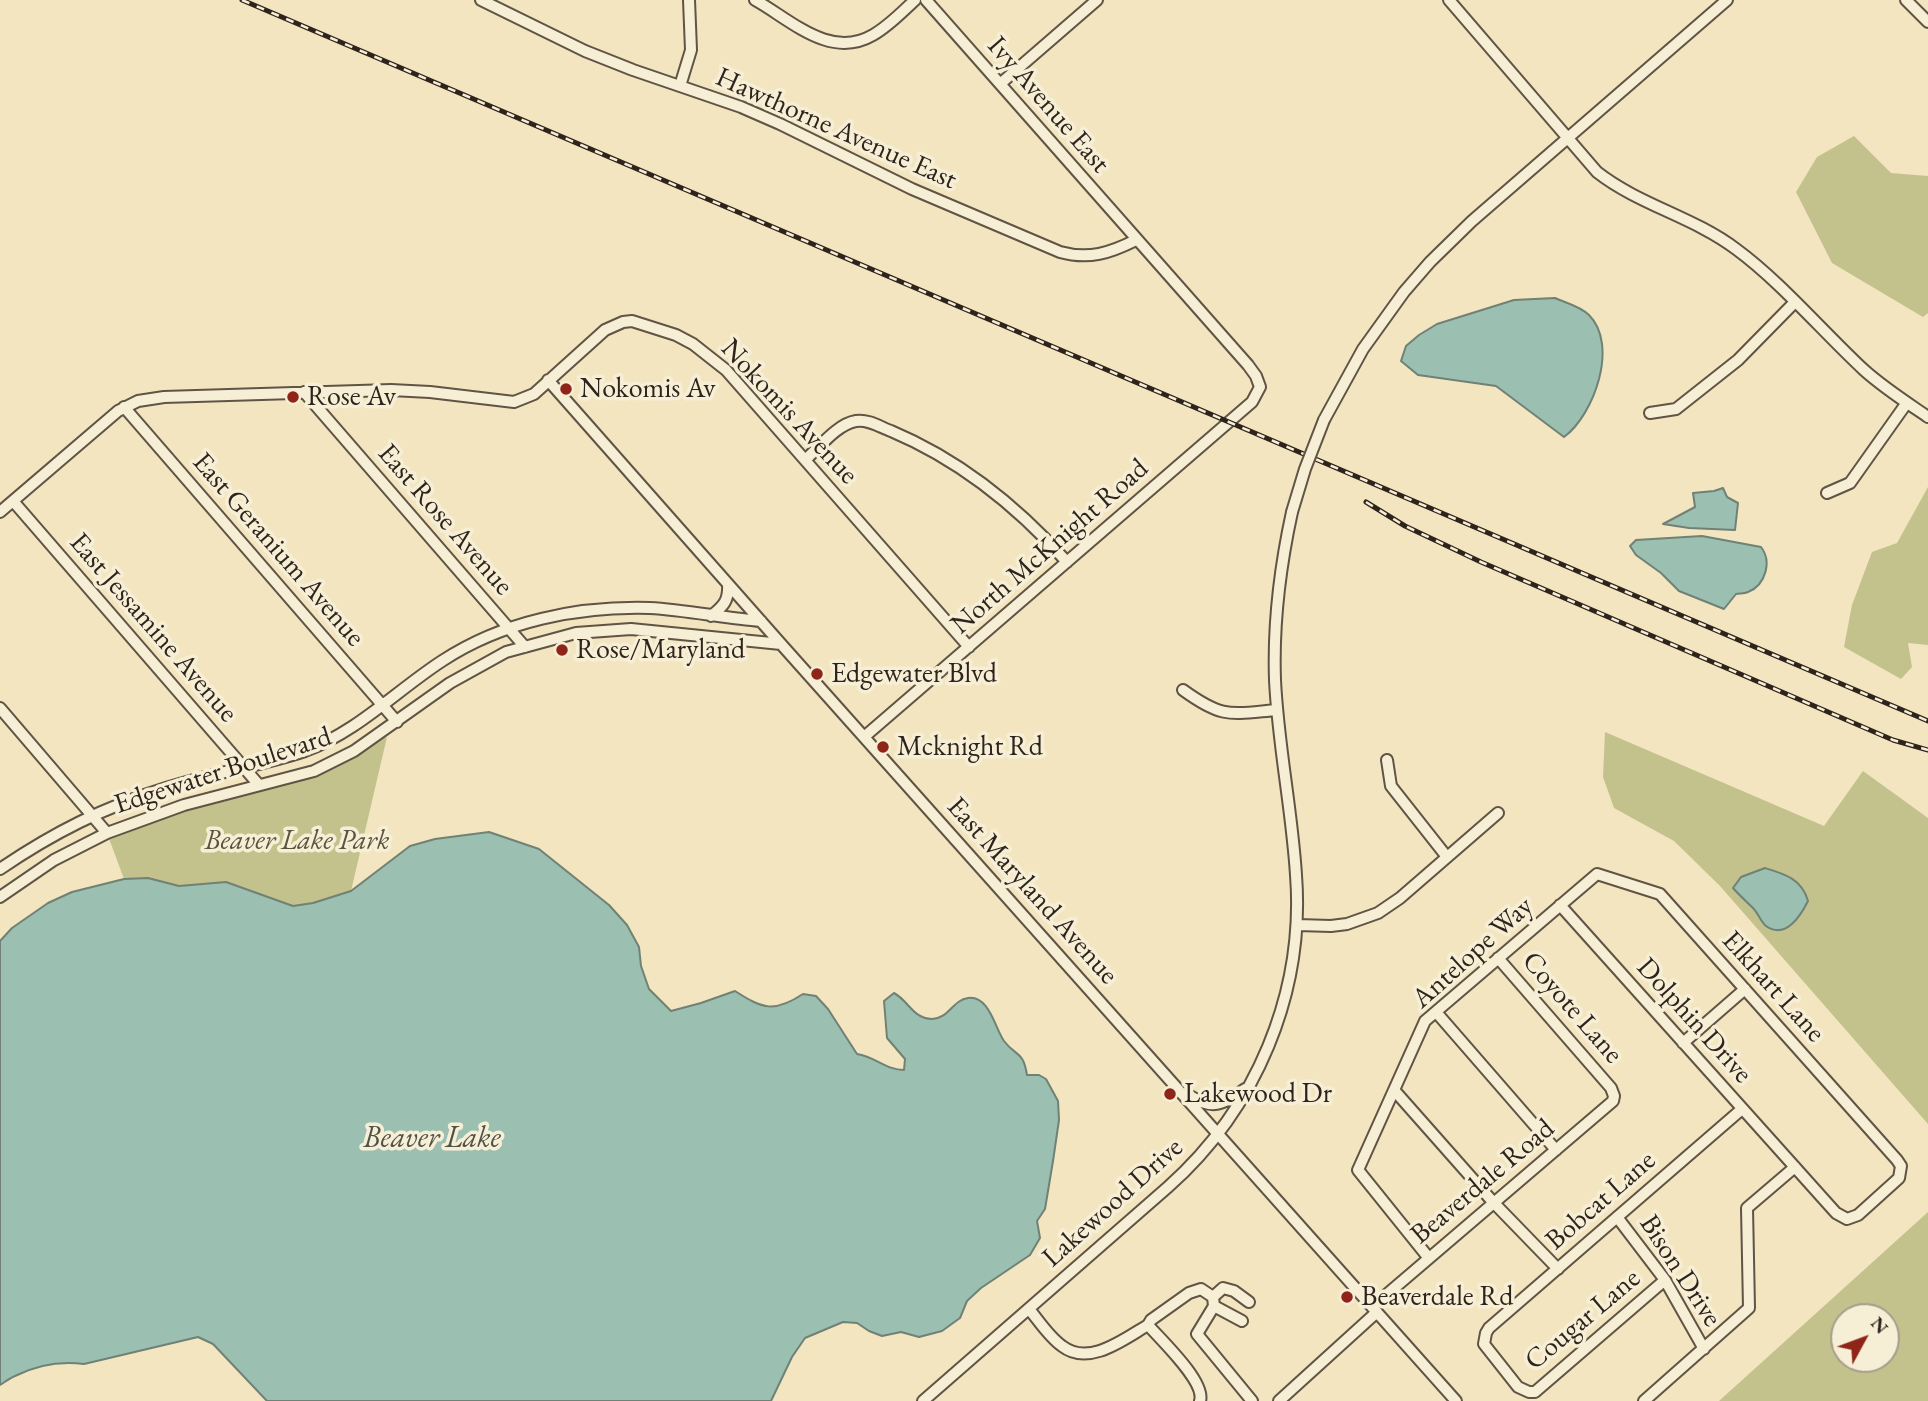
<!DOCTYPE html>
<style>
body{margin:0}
#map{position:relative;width:1928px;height:1401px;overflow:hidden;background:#f2e5c0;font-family:"EB Garamond",serif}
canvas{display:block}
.north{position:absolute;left:1830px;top:1303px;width:70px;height:70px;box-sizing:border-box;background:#f7eed6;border:2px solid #a79d8c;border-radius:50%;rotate:49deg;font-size:19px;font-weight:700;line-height:28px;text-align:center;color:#2f241c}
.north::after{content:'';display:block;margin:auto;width:24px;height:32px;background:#8f2418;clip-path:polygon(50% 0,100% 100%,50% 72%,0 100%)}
</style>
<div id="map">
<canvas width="1928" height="1401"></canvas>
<div class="north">N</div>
</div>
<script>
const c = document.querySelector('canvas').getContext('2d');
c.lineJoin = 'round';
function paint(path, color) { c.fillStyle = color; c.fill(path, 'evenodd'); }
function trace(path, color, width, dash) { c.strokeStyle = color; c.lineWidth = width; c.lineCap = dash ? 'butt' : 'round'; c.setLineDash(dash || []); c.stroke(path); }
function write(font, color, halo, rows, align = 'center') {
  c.font = font + ' "EB Garamond",serif'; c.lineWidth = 7; c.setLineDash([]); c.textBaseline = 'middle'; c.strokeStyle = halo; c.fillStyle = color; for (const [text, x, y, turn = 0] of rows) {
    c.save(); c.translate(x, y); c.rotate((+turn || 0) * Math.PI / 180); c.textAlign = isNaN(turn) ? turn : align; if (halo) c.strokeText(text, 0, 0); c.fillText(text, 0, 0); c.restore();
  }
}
paint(new Path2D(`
 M1854,136L1891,173L1928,176V313L1923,317L1832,263L1796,192L1817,157Z
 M1928,487V645L1908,643L1912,667L1901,679L1844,647L1852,605L1872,552L1897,543Z
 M1605,732L1824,826L1863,771L1928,818V1124L1720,886L1674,841L1614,808L1603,777Z
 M387,737L351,891L313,903L293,906L226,882L179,886L148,878L124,879L107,833C201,804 297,777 387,737Z
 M1928,1212V1401H1719ZM1844,1317H1886V1359H1844Z`), '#c3c28d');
const water = new Path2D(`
 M1555,298C1566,303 1580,306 1589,315C1619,345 1594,415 1564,437L1496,386L1418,375L1401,361L1406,346L1419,335L1437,324L1514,300Z
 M1723,488L1727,497L1738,503L1735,530L1689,528L1663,524L1695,507L1693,493L1714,491Z
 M1702,536L1761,547C1772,561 1766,585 1748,592C1744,594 1740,593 1736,594L1724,609L1679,591L1661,573L1636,555L1630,546L1636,540Z
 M489,832L539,849L609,905L627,925L639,947L641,966L649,989L671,1011L701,1003L735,991C763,1009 774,1013 803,994L816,996L828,1009L857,1054C876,1057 886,1070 904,1070L905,1059L887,1038L884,1001L894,993C909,1001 912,1018 932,1019C948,1019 953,1000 968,998C989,995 995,1028 1004,1041C1016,1057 1023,1050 1027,1075H1039L1046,1079L1058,1101L1059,1120L1053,1161L1045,1209L1037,1221L1040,1238L1030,1255L981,1288L967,1301L960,1318L942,1331L919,1337L901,1332L882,1336L869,1331L857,1323L843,1322L805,1338L792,1357L771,1401H267L213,1344L198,1337L84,1364C60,1361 37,1365 15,1376C10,1378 5,1382 0,1385V941L12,928L48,903L72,892L124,879L148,878L179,886L226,882L293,906L313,903L351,891L410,846L435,839Z
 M1765,868C1785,874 1802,879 1808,901C1801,915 1786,940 1766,926C1761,922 1758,913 1753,908C1746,901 1739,895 1733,888L1741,877Z`);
paint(water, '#9bbfb0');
trace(water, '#708175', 2);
const minor = new Path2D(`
 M481,0L585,51L633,70L741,107L780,124L912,189L1060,252C1089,260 1110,253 1136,240
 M755,0C791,20 830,60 873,35C889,26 902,12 915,0
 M1449,0L1597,172C1639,205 1694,217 1736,249C1781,282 1823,332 1864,370C1884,388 1906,402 1928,417
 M1906,0L1928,22
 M1000,84L1097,0
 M680,86L691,50L689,0
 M548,380L781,644L1456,1401
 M304,392L525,647
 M124,407L397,722
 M1650,413L1676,409L1738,360L1794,303
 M1324,420L1363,349L1404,292L1430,262L1472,221L1727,0
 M805,460C819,448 837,424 856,421C868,419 880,427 891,431C960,460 1018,507 1067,562
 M1827,493L1850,483L1906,404
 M13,501L259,785
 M0,512L118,411L138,401L164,397L391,390L430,392L514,402L534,394L605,330L623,322L632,321L676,335L693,344L726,370L969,647
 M711,616C724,606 729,600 728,584
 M1183,690C1223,719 1230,714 1277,710
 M0,708L107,833
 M864,737L1252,402L1260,387L1256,376L1248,365L926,0
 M1387,760L1391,786L1447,857
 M0,869C53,833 104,807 166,788C212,773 260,766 305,751C357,732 396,691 442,661C503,621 578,606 650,608C686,610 724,618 761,621
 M0,897L54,860L107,833L184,805L314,771L354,751L450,683L506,652L576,633L631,629L781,644
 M1298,925L1331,926L1347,924L1378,913L1400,898L1498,813
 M1436,1012L1556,1150
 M1683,1043L1745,989
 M1394,1090L1493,1202L1558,1269
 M1187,1094C1212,1111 1222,1105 1245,1089
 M1617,1217L1665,1280L1704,1349
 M1428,1257L1358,1170L1425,1021L1597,874L1660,894L1897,1160L1901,1166L1899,1178L1858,1215L1847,1219L1836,1213L1560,905
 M1665,1280L1535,1392H1529L1518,1387L1484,1344L1486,1333L1489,1328L1742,1109
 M1213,1297L1223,1288L1234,1291L1249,1302
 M1214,1306L1242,1321
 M1372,1307L1613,1101L1614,1096L1611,1088L1498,958
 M1029,1309C1039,1321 1049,1337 1062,1346C1089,1367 1124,1339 1148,1325C1161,1340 1206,1382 1200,1401
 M1148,1325L1151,1320L1189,1293L1201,1289L1213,1297L1214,1306L1197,1334L1252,1401
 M923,1401L1168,1187C1256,1109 1305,993 1296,875C1292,810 1278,745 1275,680C1273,623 1280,567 1292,512
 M1279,1401L1377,1312
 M1644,1401L1749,1308L1747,1208L1795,1167`);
trace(minor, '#605445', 14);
trace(minor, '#f7eed6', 10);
const rail = new Path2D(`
 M242,0L1928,721
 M1366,502L1405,526L1481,562L1893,740L1928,750`);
trace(rail, '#2f241c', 5);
trace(rail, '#f7eed6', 2.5, [8]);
const minorBridge = new Path2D(`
 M1292,512L1305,469L1324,420`);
trace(minorBridge, '#605445', 14, []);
trace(minorBridge, '#f7eed6', 10);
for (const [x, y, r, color] of [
 [566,389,7,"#8f2418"],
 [293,397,7,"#8f2418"],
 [562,650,7,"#8f2418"],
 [817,674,7,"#8f2418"],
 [883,747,7,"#8f2418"],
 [1170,1094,7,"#8f2418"],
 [1347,1297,7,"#8f2418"]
]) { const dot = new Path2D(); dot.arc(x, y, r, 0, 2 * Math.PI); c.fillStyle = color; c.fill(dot); trace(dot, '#f7eed6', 2.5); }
write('28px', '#2f241c', '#f7eed6', [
 ["Ivy Avenue East",1048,105,49],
 ["Hawthorne Avenue East",836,129,24],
 ["Nokomis Avenue",789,412,47],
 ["East Rose Avenue",445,520,49],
 ["North McKnight Road",1050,547,-41],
 ["East Geranium Avenue",278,550,49],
 ["East Jessamine Avenue",153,628,49],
 ["Edgewater Boulevard",223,771,-18],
 ["East Maryland Avenue",1032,891,48],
 ["Antelope Way",1473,953,-42],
 ["Elkhart Lane",1773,987,48],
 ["Coyote Lane",1572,1008,49],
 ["Dolphin Drive",1694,1021,48],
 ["Beaverdale Road",1483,1182,-40],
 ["Bobcat Lane",1601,1201,-41],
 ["Lakewood Drive",1113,1203,-42],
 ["Bison Drive",1680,1271,57],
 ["Cougar Lane",1583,1320,-40]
]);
write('28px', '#2f241c', '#f7eed6', [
 ["Nokomis Av",580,389],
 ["Rose Av",307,397],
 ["Rose/Maryland",576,650],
 ["Edgewater Blvd",831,674],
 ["Mcknight Rd",897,747],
 ["Lakewood Dr",1184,1094],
 ["Beaverdale Rd",1361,1297]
], 'left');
write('italic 28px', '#5b533e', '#f7eed6', [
 ["Beaver Lake Park",297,841]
]);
write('italic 30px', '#4f5248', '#f7eed6', [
 ["Beaver Lake",432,1139]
]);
</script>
